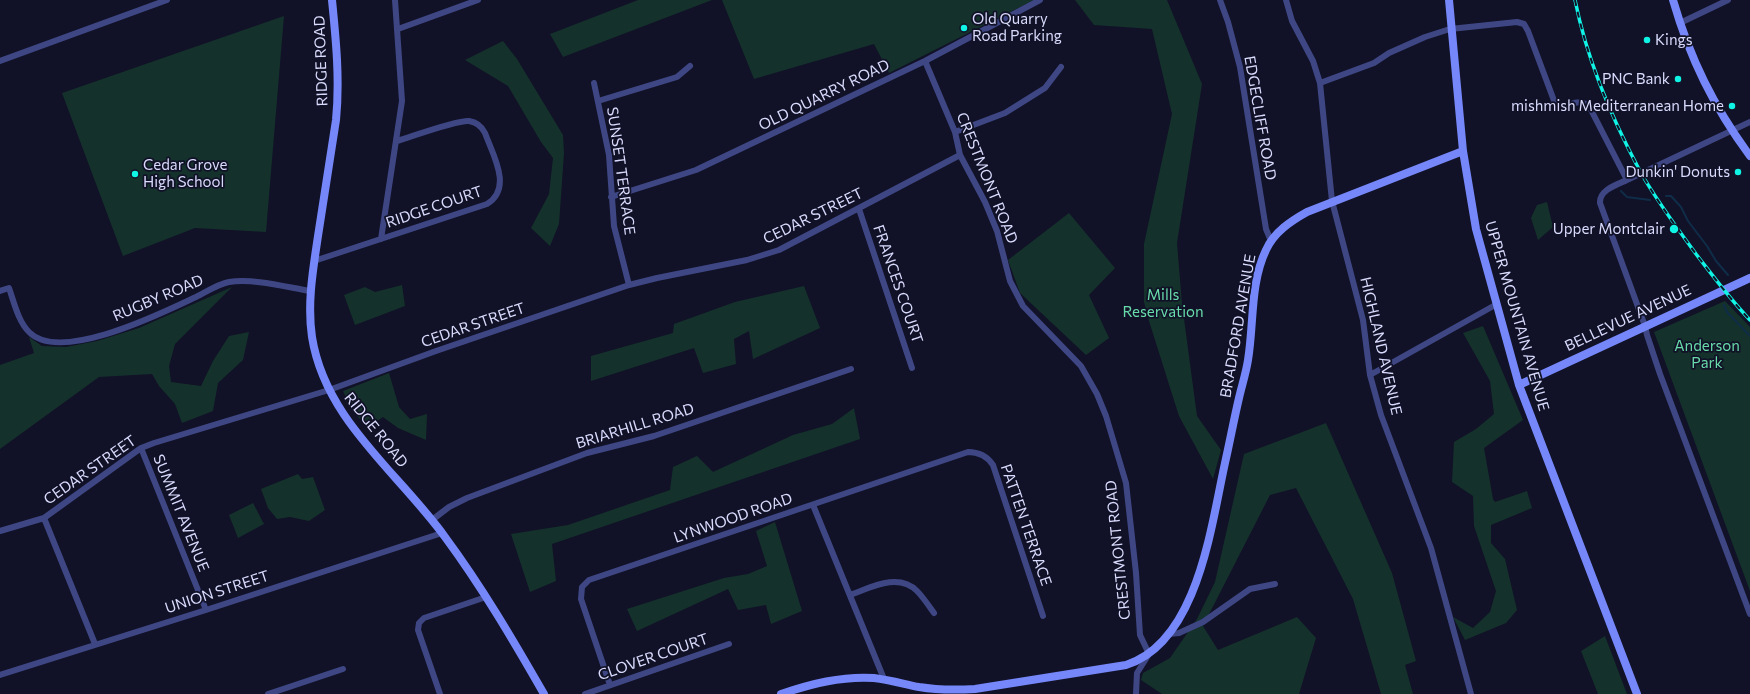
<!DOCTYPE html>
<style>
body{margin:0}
canvas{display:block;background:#111127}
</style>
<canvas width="1750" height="694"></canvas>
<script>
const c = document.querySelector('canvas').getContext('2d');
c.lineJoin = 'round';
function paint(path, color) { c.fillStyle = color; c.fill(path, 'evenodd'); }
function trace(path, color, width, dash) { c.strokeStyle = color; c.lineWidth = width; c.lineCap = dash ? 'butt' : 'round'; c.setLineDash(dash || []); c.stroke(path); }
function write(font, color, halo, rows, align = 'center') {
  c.font = font + ' Commissioner,sans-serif'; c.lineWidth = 3.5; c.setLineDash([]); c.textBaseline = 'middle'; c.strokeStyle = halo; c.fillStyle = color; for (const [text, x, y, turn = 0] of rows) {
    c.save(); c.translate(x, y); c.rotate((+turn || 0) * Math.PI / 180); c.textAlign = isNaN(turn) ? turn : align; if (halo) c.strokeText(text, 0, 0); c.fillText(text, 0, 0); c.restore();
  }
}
paint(new Path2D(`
 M638,0H712L563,57L550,34Z
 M722,0H1034L889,73L874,44L754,79Z
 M1075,0H1167L1202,84L1177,243L1182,304L1197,416L1221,450L1213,479L1179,416L1149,321L1144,302V244L1172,114L1152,29L1094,25Z
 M284,16L266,232L195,228L123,256L62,93Z
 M503,41L517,59L563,135L564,153L559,224L550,246L531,228L549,194L553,158L541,142L508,86L465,60Z
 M1547,202L1553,227L1538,240L1531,218L1537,205Z
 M1069,213L1115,268L1089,295L1109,338L1086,355L1020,293L1008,260Z
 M402,285L405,306L355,325L344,295L365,287L375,292Z
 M804,286L820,328L753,359L749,331L734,339L736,364L703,373L694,348L591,381V356L673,333L674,324L735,302Z
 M232,287L175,344L169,366L171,382L201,386L213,361L229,336L249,332L243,360L218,383L213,411L182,423L175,404L159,386L152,374L99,377L0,449V365L34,353L29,337L42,346L66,347L97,341L139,328Z
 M1725,301L1750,327V591L1654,332Z
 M1483,326L1523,420L1484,448L1493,499L1495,502L1527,491L1532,508L1491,525V543L1505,559L1517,610L1506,623L1465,640L1453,617L1473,628L1490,612L1496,591L1474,526L1473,496L1452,482L1454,442L1476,429L1494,414L1490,381L1463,333Z
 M389,373L399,407L410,419L427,414L426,440L398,428L383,417L367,428L351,408L343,391Z
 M854,408L860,439L552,544L556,581L530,592L511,534L568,525L670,490L673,467L697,456L713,472L793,435L832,424Z
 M1326,423L1392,573L1416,661L1405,665L1413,694H1381L1353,599L1296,488L1270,495L1203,626L1218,650L1297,617L1316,638L1299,694H1162L1141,680L1143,673L1170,658L1197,619L1215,582L1244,454Z
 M298,474L302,479L313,477L325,510L309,521L290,517L277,519L268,508L261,489Z
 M253,503L264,524L238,538L229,515Z
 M775,522L802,611L771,624L766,605L738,610L728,589L637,631L627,609L724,578L748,574L767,566L756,531Z
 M1605,636L1627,694H1598L1581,651Z`), '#14312b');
trace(new Path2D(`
 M1621,191L1627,197L1650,200
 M1666,196H1671L1681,207L1688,221L1707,246L1716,261L1728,275
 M1724,305L1727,312L1750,336`), '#0f2d48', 2);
trace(new Path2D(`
 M1220,0L1228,22L1240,67L1266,229L1271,241
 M1286,0L1292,21L1313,61L1320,83L1332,201L1363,320L1370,375L1381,415L1431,548L1471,694
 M1680,23L1728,0
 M398,29L478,0
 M0,61L167,0
 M925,61L955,132L960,155L985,202L997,231L1010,281L1023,306L1081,366L1097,394L1106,416L1126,483L1136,573L1140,635L1149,654L1137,673L1136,694
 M594,83L609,155L614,226L629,285
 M1320,83L1374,63L1389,53L1425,37L1450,29L1517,22L1524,24L1528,31L1556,106L1561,108C1572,104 1579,99 1589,106L1627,180
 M598,101L677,77L690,66
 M1750,122L1627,180C1616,185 1599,190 1600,203L1645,326L1647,335L1660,374L1750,614
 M955,132L1005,113L1045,88L1061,67
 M611,197L696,170L925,61L1040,0
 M859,209L912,368
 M381,239L402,101L395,0
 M314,261L487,204C513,188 493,155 485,133C482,127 476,122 469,121C456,120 411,137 397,141
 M0,291L9,288C14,302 18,321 29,332C60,364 162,313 196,297C206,292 218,284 229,282C253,278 286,287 310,291
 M1370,375L1497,304
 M141,448L206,610
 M813,505L884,679
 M44,518L95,644
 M432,520L449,507L467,498L587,453L654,436L851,369
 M0,531L44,518L141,448L154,443L329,390L436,351L629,285L657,278L747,260L779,250L960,155
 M850,595C870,588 898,572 917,591C923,597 929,606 934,613
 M1169,634L1179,633L1203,622L1250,589L1275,584
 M0,675L206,610L442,533
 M610,685L581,599L582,587L589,580L968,452C979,452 987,456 993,465L1043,616
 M268,694L343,669
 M440,694L418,630L419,623L424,618L486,597
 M585,694L729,644`), '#3e4784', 6);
trace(new Path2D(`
 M332,0C336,40 340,80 336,120C330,159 324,198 318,236C313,270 307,303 312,337C325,420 398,472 445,537C482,587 513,640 544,694
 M1449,0L1463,151L1476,229L1519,385L1637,694
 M1673,0C1690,59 1714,107 1750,156
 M1519,385L1750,278
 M781,694C811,684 841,676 874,678C890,680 904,684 919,687C937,690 957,690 975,689L1126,665C1198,642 1211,526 1225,463C1230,441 1234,419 1239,398C1242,385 1246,373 1248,360C1254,324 1250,283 1266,250C1274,232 1291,221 1307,212L1463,151`), '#7587f9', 8);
const rail = new Path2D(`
 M1575,0C1587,60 1612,119 1641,173C1657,201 1677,228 1696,254C1713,276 1730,299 1750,320`);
trace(rail, '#0ff4e5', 3.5);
trace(rail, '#111127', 2, [6]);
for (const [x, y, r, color] of [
 [964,28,4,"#0ff4e5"],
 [1647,40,4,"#0ff4e5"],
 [1678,79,4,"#0ff4e5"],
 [1732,106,4,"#0ff4e5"],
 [1738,172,4,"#0ff4e5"],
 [135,174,4,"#0ff4e5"],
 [1674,229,5,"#0ff4e5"]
]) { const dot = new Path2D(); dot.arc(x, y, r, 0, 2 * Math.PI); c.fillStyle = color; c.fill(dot); trace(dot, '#111127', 1.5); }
write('15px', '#d9dbfd', '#111127', [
 ["Old Quarry",972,19,"left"],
 ["Road Parking",972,36,"left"],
 ["Kings",1655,40,"left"],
 ["PNC Bank",1670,79],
 ["mishmish Mediterranean Home",1724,106],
 ["Cedar Grove",143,165,"left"],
 ["High School",143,182,"left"],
 ["Dunkin' Donuts",1730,172],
 ["Upper Montclair",1665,229]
], 'right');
write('15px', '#d9dbfd', '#111127', [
 ["RIDGE ROAD",321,61,-92],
 ["OLD QUARRY ROAD",824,95,-26],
 ["EDGECLIFF ROAD",1260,118,80],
 ["SUNSET TERRACE",621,171,82],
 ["CRESTMONT ROAD",987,178,68],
 ["RIDGE COURT",434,207,-19],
 ["CEDAR STREET",813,216,-26],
 ["FRANCES COURT",898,284,71],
 ["RUGBY ROAD",158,298,-23],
 ["UPPER MOUNTAIN AVENUE",1517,316,74],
 ["BELLEVUE AVENUE",1628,318,-25],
 ["CEDAR STREET",473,325,-19],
 ["BRADFORD AVENUE",1238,326,-80],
 ["HIGHLAND AVENUE",1381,346,77],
 ["BRIARHILL ROAD",635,426,-17],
 ["RIDGE ROAD",376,430,51],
 ["CEDAR STREET",90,470,-35],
 ["SUMMIT AVENUE",181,513,68],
 ["LYNWOOD ROAD",733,518,-19],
 ["PATTEN TERRACE",1026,525,71],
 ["CRESTMONT ROAD",1118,550,-96],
 ["UNION STREET",217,592,-18],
 ["CLOVER COURT",653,657,-19]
]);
write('15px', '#68dbab', '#111127', [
 ["Mills",1163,295],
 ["Reservation",1163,312],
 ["Anderson",1707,346],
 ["Park",1707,363]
]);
</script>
